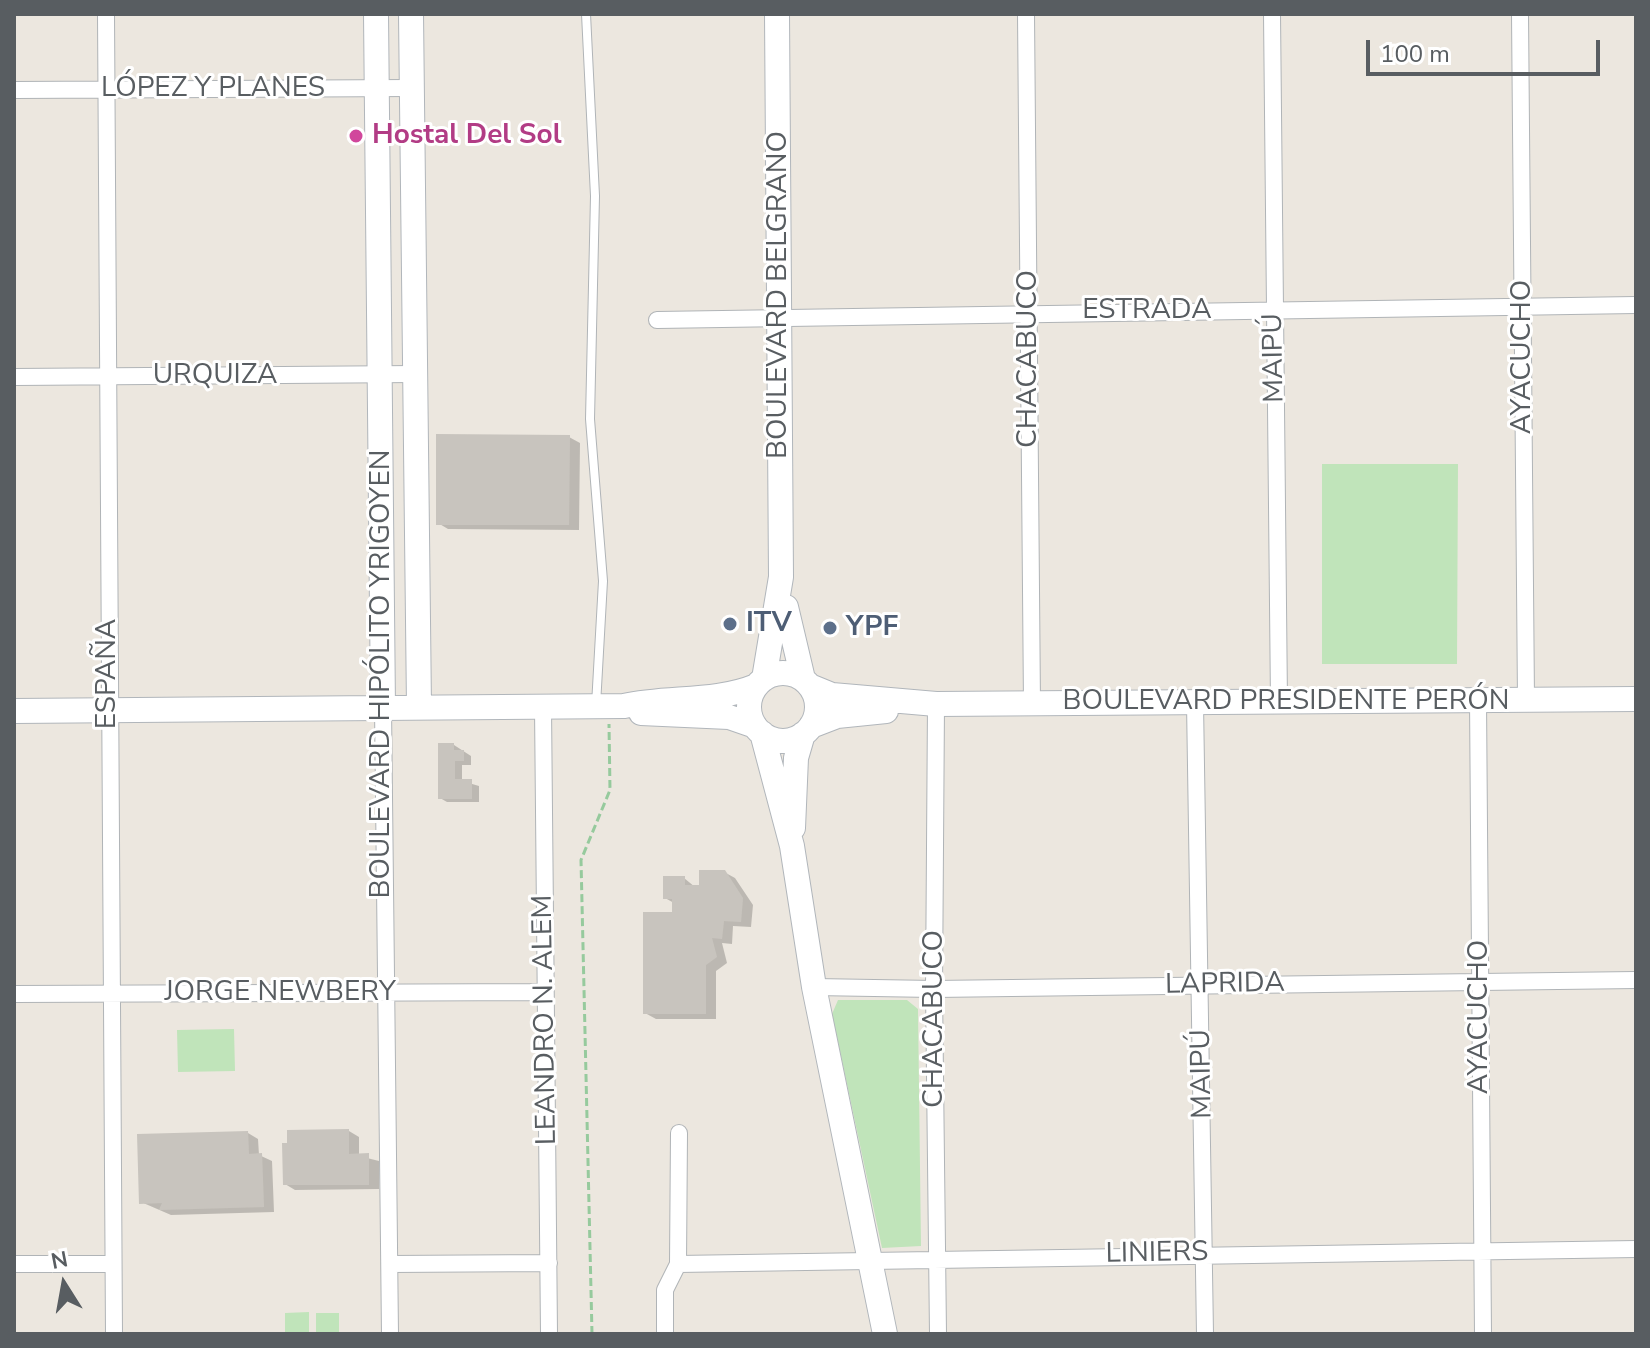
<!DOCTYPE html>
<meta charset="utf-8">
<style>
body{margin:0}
#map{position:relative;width:1650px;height:1348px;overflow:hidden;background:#ece7df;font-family:"Nunito Sans",sans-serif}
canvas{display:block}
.frame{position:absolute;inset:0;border:16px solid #585d61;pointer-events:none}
.north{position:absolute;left:24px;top:1244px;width:80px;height:80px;-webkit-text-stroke:6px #fff;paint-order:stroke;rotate:349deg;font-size:22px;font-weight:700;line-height:32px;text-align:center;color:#585d61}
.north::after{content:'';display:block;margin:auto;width:28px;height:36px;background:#585d61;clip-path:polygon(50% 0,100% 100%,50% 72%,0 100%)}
.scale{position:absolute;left:1366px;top:40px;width:234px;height:36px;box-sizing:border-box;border:4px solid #585d61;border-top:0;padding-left:10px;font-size:24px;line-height:28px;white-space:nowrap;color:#585d61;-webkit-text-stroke:6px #fff;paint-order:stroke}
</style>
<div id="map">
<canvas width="1650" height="1348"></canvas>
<div class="frame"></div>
<div class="north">N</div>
<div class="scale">100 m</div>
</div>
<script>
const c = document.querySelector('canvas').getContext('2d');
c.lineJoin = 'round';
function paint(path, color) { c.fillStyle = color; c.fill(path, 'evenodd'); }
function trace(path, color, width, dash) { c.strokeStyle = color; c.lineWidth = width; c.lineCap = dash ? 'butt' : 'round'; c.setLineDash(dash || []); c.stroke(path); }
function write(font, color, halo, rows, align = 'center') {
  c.font = font + ' "Nunito Sans",sans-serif'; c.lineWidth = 6; c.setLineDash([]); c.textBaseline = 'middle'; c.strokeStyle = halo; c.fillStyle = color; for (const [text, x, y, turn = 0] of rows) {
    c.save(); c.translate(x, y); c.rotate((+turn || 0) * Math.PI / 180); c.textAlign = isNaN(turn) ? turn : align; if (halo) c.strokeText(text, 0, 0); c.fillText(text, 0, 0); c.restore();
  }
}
paint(new Path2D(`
 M1322,464H1458L1457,664H1322Z
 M838,1000H907L918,1009L921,1246L882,1248L832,1014Z
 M234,1029L235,1071L178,1072L177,1030Z
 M309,1312V1334H285V1313Z
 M316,1313H339V1334H316Z`), '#c0e4ba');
paint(new Path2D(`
 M569,437L580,443L579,530L448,529L438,523Z
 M454,745L471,756V765H462V781L479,786V802H447L440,798Z
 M724,872L735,878L753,905L751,927L733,926L732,944L722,943L727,963L716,971V1019H656L645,1013L674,914V903L665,898L684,878L695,887H701Z
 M349,1131L359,1137V1156L379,1161V1189L295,1190L285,1184Z
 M248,1133L258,1139L259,1155L272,1161L274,1212L171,1215L141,1202Z`), '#0003');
paint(new Path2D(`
 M436,434L570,435L569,525H436Z
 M438,743H454V750H464V761H455V779H472V799H438Z
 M699,870H725L743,898L741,922L724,921L722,939L712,938L717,957L706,965V1014H643V912H672V899H663V876H685V885H699Z
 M349,1129V1154L369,1153V1185H283L282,1143H287V1130Z
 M248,1131L249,1154L262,1153L264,1207L159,1210L162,1203L139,1204L137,1134Z`), '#c8c4be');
const lane = new Path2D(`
 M586,14L595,196L590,419L603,581L596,705`);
const street = new Path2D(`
 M106,14L114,1334
 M1026,14L1032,704
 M1272,14L1279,702
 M1520,14L1526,700
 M14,90L412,88
 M657,320L1636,305
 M14,377L416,374
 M1478,700L1483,1334
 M1195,703L1205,1334
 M936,704L934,989L938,1334
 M383,707L390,1334
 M543,707L549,1334
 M814,987L934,989L1636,980
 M14,994L545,992
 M14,1264H113
 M390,1264L549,1263
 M678,1264L1636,1249
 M665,1334V1290L678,1264L679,1133`);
const secondary = new Path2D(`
 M376,14L383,707
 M411,14L419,707
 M786,607L803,679
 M749 707a34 34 0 1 1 68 0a34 34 0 1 1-68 0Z
 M764,679L781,577L777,14
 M810,686L832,695L936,704L1636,699
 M14,711L624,706C668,696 714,703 756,686
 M641,713L729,717L755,726
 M811,726L837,716L886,711
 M762,733L792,846L814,987L885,1334
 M793,828L796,758L803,734`);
trace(lane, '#b0b4b7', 10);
trace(street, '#b0b4b7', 18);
trace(secondary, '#b1b6bb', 26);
trace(new Path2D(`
 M592,1334L581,860L610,790L609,724`), '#96ca9d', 3, [8, 4]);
trace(lane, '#fff', 8);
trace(street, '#fff', 16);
trace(secondary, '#fff', 24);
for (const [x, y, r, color] of [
 [356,136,8,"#d1479c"],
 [730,624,8,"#5c6f8a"],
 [830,628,8,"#5c6f8a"]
]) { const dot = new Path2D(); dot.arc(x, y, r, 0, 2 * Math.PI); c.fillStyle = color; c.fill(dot); trace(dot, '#fff', 3); }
write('28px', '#585d61', '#fff', [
 ["LÓPEZ Y PLANES",213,89],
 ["BOULEVARD BELGRANO",779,295,-90],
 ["ESTRADA",1147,311],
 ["AYACUCHO",1523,357,-90],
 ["MAIPÚ",1275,358,-91],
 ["CHACABUCO",1029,359,-90],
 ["URQUIZA",215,376],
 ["ESPAÑA",108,674,-90],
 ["BOULEVARD HIPÓLITO YRIGOYEN",382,674,-90],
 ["BOULEVARD PRESIDENTE PERÓN",1286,702],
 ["LAPRIDA",1225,985,-1],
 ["JORGE NEWBERY",280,993],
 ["AYACUCHO",1480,1017,-90],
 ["CHACABUCO",935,1019,-90],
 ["LEANDRO N. ALEM",546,1020,-91],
 ["MAIPÚ",1203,1074,-91],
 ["LINIERS",1157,1254,-1]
]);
write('bold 28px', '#b23c85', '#fff', [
 ["Hostal Del Sol",372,136]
], 'left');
write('bold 28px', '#4e5e75', '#fff', [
 ["ITV",746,624],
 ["YPF",846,628]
], 'left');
</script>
